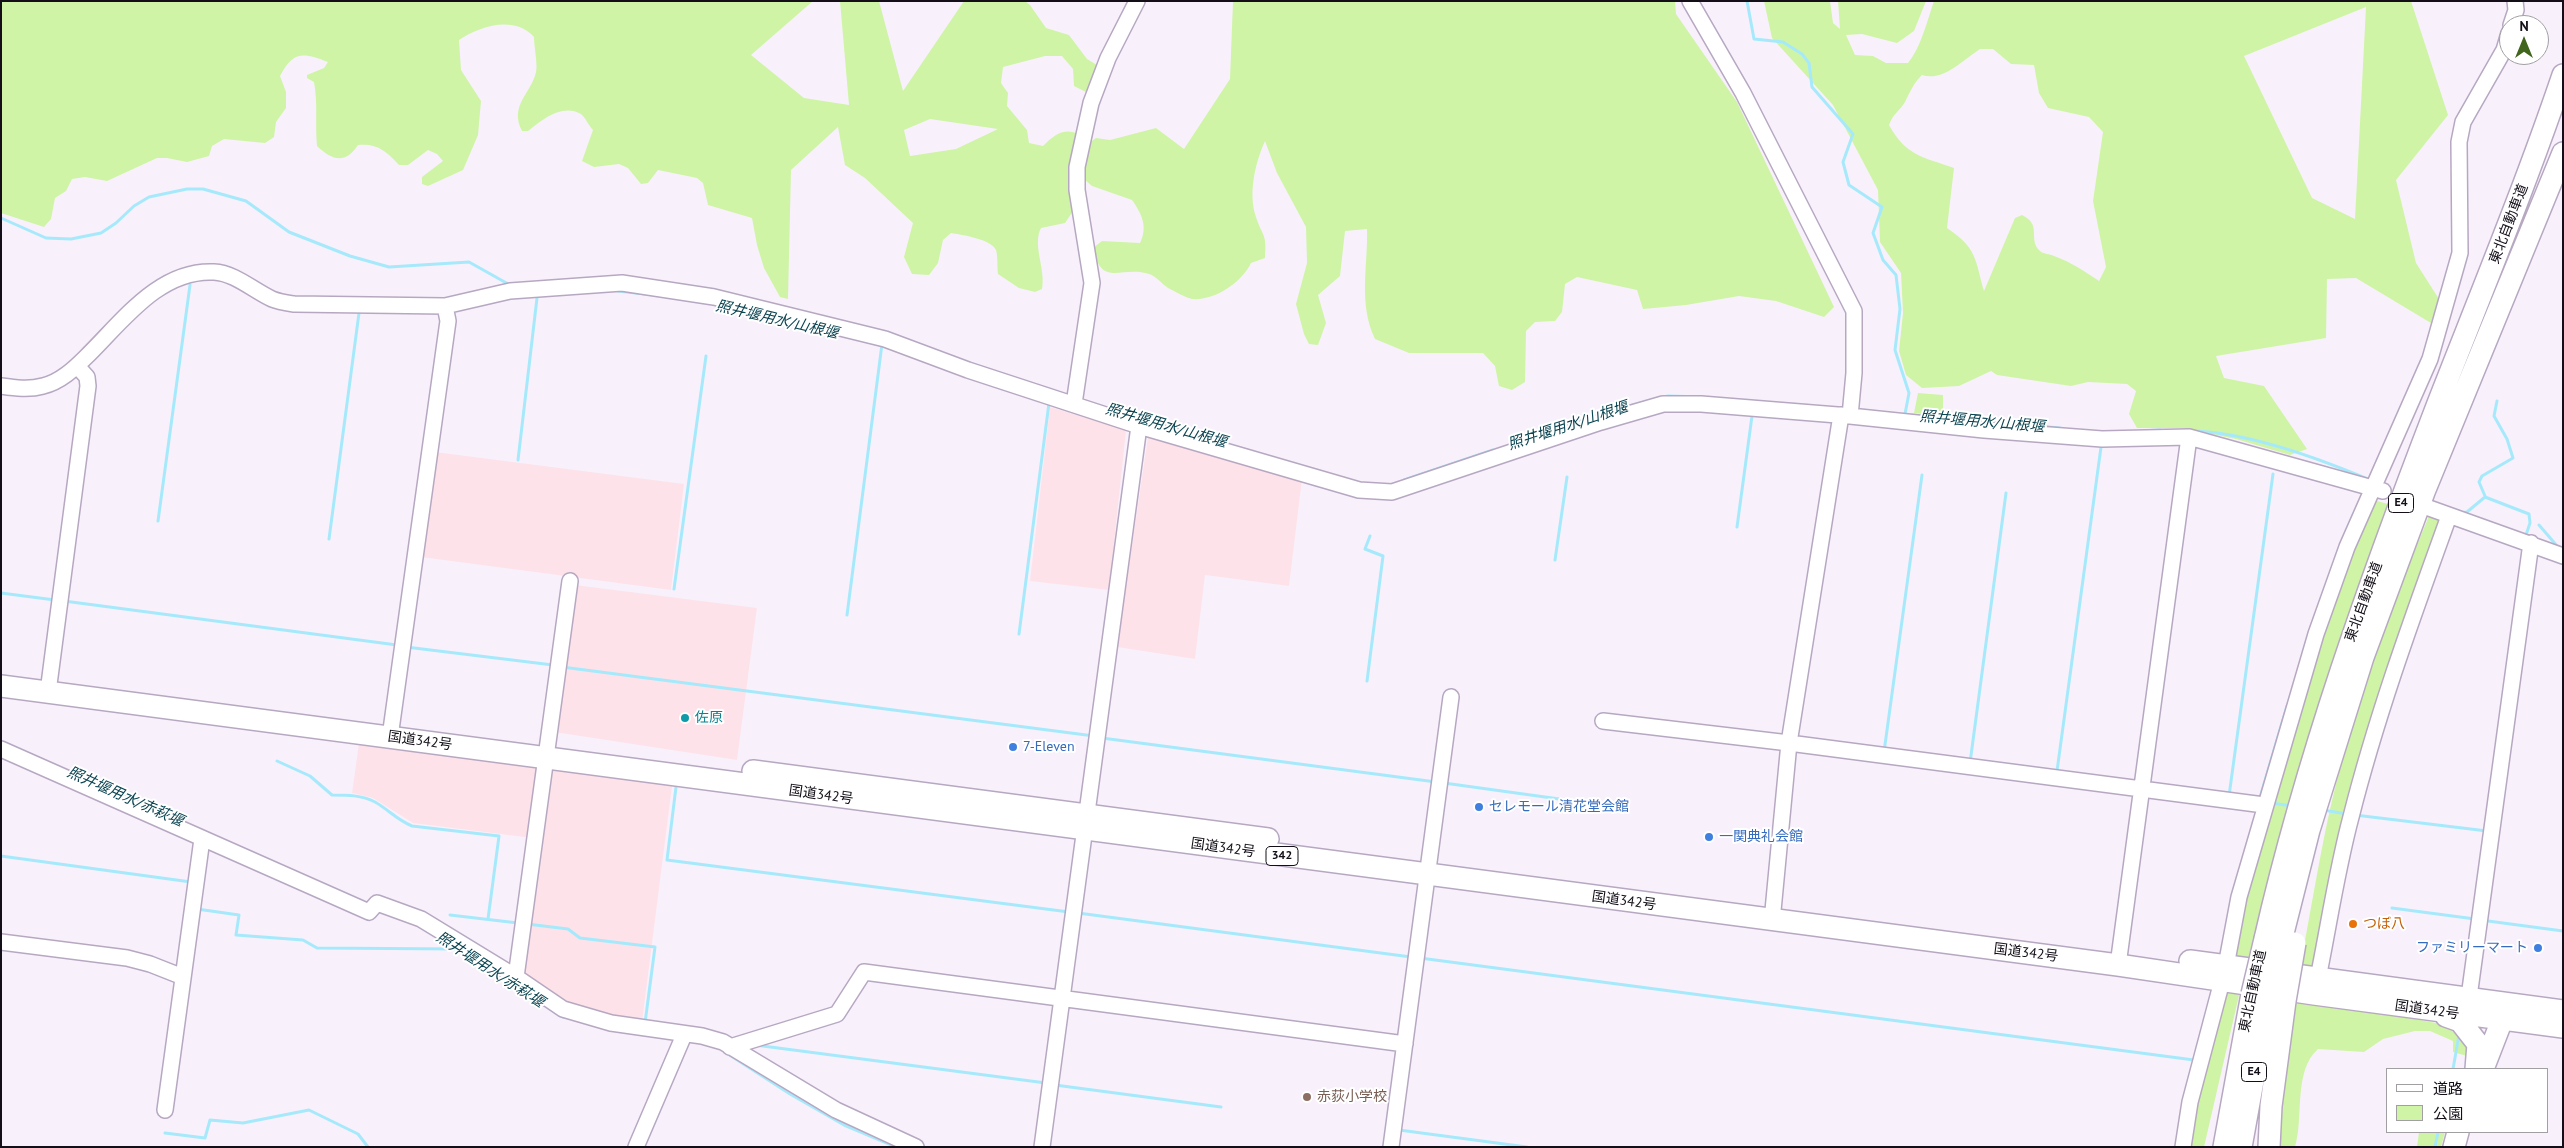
<!DOCTYPE html>
<meta charset="utf-8">
<style>
body{margin:0}
#map{position:relative;width:2564px;height:1148px;overflow:hidden;background:#f8f1fc;font-family:"PT Sans","Noto Sans JP",sans-serif}
canvas{display:block}
.frame{position:absolute;inset:0;border:2px solid #130e17;pointer-events:none}
.legend{position:absolute;left:2386px;top:1068px;width:162px;height:65px;box-sizing:border-box;background:#fff;border:1px solid #a19fa2;margin:0;padding:6px 9px;list-style:none;font-size:15px;color:#130e17}
.legend li{display:flex;align-items:center;gap:10px;height:25px}
.legend b{width:25px;border:1px solid #a19fa2}
.north{position:absolute;left:2499px;top:15px;width:50px;height:50px;box-sizing:border-box;background:#fff;border:1px solid #a19fa2;border-radius:50%;rotate:0deg;font-size:14px;font-weight:700;line-height:20px;text-align:center;color:#130e17}
.north::after{content:'';display:block;margin:auto;width:18px;height:22px;background:#41651d;clip-path:polygon(50% 0,100% 100%,50% 72%,0 100%)}
</style>
<div id="map">
<canvas width="2564" height="1148"></canvas>
<div class="frame"></div>
<ul class="legend">
<li><b style="height:6px;background:#fff"></b>道路</li>
<li><b style="height:14px;background:#cff4a6"></b>公園</li>
</ul>
<div class="north">N</div>
</div>
<script>
const c = document.querySelector('canvas').getContext('2d');
c.lineJoin = 'round';
function paint(path, color) { c.fillStyle = color; c.fill(path, 'evenodd'); }
function trace(path, color, width, dash) { c.strokeStyle = color; c.lineWidth = width; c.lineCap = dash ? 'butt' : 'round'; c.setLineDash(dash || []); c.stroke(path); }
function write(font, color, halo, rows, align = 'center') {
  c.font = font + ' "PT Sans","Noto Sans JP",sans-serif'; c.lineWidth = 4; c.setLineDash([]); c.textBaseline = 'middle'; c.strokeStyle = halo; c.fillStyle = color; for (const [text, x, y, turn = 0] of rows) {
    c.save(); c.translate(x, y); c.rotate((+turn || 0) * Math.PI / 180); c.textAlign = isNaN(turn) ? turn : align; if (halo) c.strokeText(text, 0, 0); c.fillText(text, 0, 0); c.restore();
  }
}
paint(new Path2D(`
 M1050,407L1126,430L1109,590L1030,581Z
 M1148,437L1302,479L1289,586L1205,575L1195,659L1117,647Z
 M435,452L684,484L671,590L421,557Z
 M575,585L757,608L737,760L554,732Z
 M359,743L539,768L532,838L413,823L373,798L352,793Z
 M550,770L672,786L642,1022L611,1016L563,1001L523,974Z`), '#fde3e9');
paint(new Path2D(`
 M1,1H813L751,55L804,98L849,105L840,1H879L903,91L964,1H1025L1030,5L1046,28L1069,35L1087,59L1097,65L1100,71L1093,90L1086,92L1074,86L1073,69L1062,56H1045L1003,67L1001,83L1008,93L1007,106L1027,130L1029,143L1043,146C1055,134 1065,127 1080,135L1073,211L1065,223L1041,228C1032,245 1046,269 1042,289L1035,292L1019,288L998,274C997,267 998,257 996,250C991,239 962,235 951,233L943,240L938,263L929,275L912,274L904,257L913,223L865,178L845,165L838,127L791,170L788,299L780,297L764,268L757,245L752,218L708,205L703,183L697,178L658,170L648,183L641,184L628,168L619,164L594,167L582,161L593,130C589,126 585,117 581,114C562,103 542,120 528,131H522C509,105 531,94 536,72C538,66 534,46 534,37C514,15 480,26 459,40L461,70L481,101L478,135L463,170L428,186L422,184V177L443,161L437,154L428,150L408,165H399C386,151 377,143 358,145C345,165 332,160 317,146C315,124 318,103 314,82L307,78V75L324,68L328,62C303,52 293,51 280,76L286,92V108L276,122L274,137L265,143L224,139L212,146L209,156L187,162L167,158H157L107,181L85,177L72,179L66,191L55,198L51,219L44,227L1,213ZM930,119L998,129L956,149L910,156L904,130Z
 M1233,1H1675L1676,14L1737,102L1834,307L1824,317L1776,301L1739,296L1686,305L1643,309L1637,290L1577,277L1565,284L1562,312L1555,321L1535,322L1526,331L1525,382L1512,390L1499,386L1495,366L1483,353H1409L1375,339C1358,303 1368,267 1367,229L1345,231L1340,276L1318,295L1326,323L1318,345L1309,344L1304,334L1296,304L1307,263L1306,227L1277,173L1265,141C1255,163 1248,194 1256,217C1263,238 1267,233 1265,258L1251,263C1242,282 1215,301 1192,299C1186,298 1174,291 1168,288C1162,284 1156,276 1149,274C1121,265 1102,289 1093,248L1102,241L1140,243C1148,227 1142,214 1132,200L1092,186L1084,179L1089,143L1096,138L1110,140L1156,128L1184,149L1230,79Z
 M1764,1H1830L1833,23L1840,29L1838,1H1926L1914,31L1897,43L1862,34L1846,35L1855,55L1873,56L1886,63H1908C1921,47 1927,21 1934,1H2411L2448,115L2396,180L2416,263L2439,299L2431,323L2356,278L2327,279L2326,338L2216,356L2224,378L2264,386L2307,449L2290,455L2236,439L2182,428H2137L2129,414L2136,391L2127,384L2088,382L2071,386L1997,375L1991,371L1959,386L1922,388L1906,375L1899,351L1903,313L1901,273L1880,242L1878,190L1833,105L1772,38ZM2366,7L2355,219L2312,198L2244,56ZM1980,49H1993L2011,64L2034,65L2039,93L2048,108L2089,117L2103,132L2093,201L2106,267L2099,281C2084,271 2071,262 2054,256C2050,254 2043,254 2040,251C2027,239 2043,225 2022,215L2015,218L1984,291C1975,259 1977,248 1947,228L1954,168C1923,157 1906,156 1889,125C1894,112 1899,112 1905,102C1910,92 1913,84 1922,75C1943,82 1963,60 1980,49Z
 M1918,393L1943,395V416L1914,413Z
 M2377,501L2388,504L2332,661L2295,781L2248,959L2233,957L2246,885L2321,632L2372,505Z
 M2429,516L2441,520L2315,965L2311,968L2300,967C2312,906 2321,844 2336,784C2358,693 2393,603 2429,516Z
 M2230,990L2240,991L2204,1147H2190L2200,1090L2223,999Z
 M2296,1001L2364,1009L2446,1025L2455,1030L2473,1046L2467,1056L2453,1052V1041L2430,1031H2415L2383,1039L2364,1052L2318,1049C2293,1071 2304,1118 2295,1147H2277L2278,1115L2293,1006Z
 M2419,1132H2445L2441,1147H2417Z`), '#cff4a6');
trace(new Path2D(`
 M1747,1L1754,39L1783,42L1802,54L1809,63L1812,87L1853,134L1843,162L1849,185L1882,207L1873,233L1883,260L1896,275L1900,309L1895,350L1909,393L1905,414
 M1,218L46,238L71,239L101,233L116,223L134,206L149,197L187,189H203L246,201L289,232L350,256L389,267L469,262L510,285
 M617,288L618,291L654,295
 M1625,407L1668,396L1704,397
 M1912,415L2060,428
 M2141,431L2160,430
 M2191,431C2247,432 2318,458 2370,480
 M518,460L537,298
 M1404,480L1493,450
 M2485,496L2479,482L2482,476L2513,458L2507,439L2494,416L2497,401
 M2459,513L2467,512L2485,497L2529,514L2530,523L2525,538
 M158,521L190,285
 M2539,525L2558,547
 M1737,527L1752,416
 M2346,532L2354,513
 M329,539L359,313
 M1555,560L1567,477
 M674,589L706,356
 M1,593L55,600
 M64,601L397,645
 M847,615L882,344
 M1019,634L1049,403
 M406,647L553,665
 M562,667L1094,736
 M1367,681L1383,556L1365,549L1370,536
 M1102,738L1436,782
 M1884,752L1922,475
 M277,761L310,776L332,795C347,795 362,795 375,802C389,810 397,820 412,826L499,836L488,919
 M1970,763L2006,493
 M2057,771L2101,447
 M1444,783L1610,806
 M676,787L667,860L1069,912
 M2229,796L2273,474
 M2259,801L2287,706
 M2271,803L2292,806
 M2323,810L2347,814
 M2355,815L2487,831
 M1,856L191,882
 M2392,908L2475,919
 M197,909L239,915L236,935L303,940L317,948L460,949
 M1078,913L1411,957
 M450,915L518,923
 M2488,921L2563,931
 M527,924L568,929L580,938L655,947L645,1023
 M1420,958L2194,1060
 M491,970L563,1017
 M755,1045L1046,1083
 M725,1052L790,1094L844,1125L896,1147
 M2453,1069L2459,1035
 M1055,1085L1221,1107
 M1399,1130L1527,1147
 M165,1133L205,1138L210,1120L243,1123L309,1110L358,1134L368,1147
 M2435,1147L2438,1132`), '#a6e9fb', 3);
const minor = new Path2D(`
 M1690,1L1743,93L1854,311V373L1850,416
 M2511,25L2516,10L2515,1
 M1,386C15,388 29,390 43,386C60,382 74,369 86,357C122,322 159,269 214,272C235,273 254,291 272,299C279,302 287,303 294,304L445,306L510,291L622,283L714,297L885,339L968,370L1139,426L1359,490L1392,492L1601,422L1663,404H1701L1850,416L1984,430L2102,439L2189,437L2383,491
 M1074,404L1092,283L1077,190V167L1091,103L1108,58L1137,1
 M2429,508L2563,556
 M48,692L88,386L87,377L77,366
 M1603,721L1789,743L2264,805
 M390,737L448,321L445,306
 M1,749L369,912L377,903L421,919L516,977L563,1009L611,1023L702,1036L723,1042L836,1110L916,1147
 M1772,921L1789,743L1841,415
 M1,942L127,958L150,964L183,977
 M2118,965L2189,437
 M516,977L570,581
 M2316,988C2328,931 2336,873 2351,817C2377,714 2413,616 2449,516
 M2469,997L2531,543
 M730,1047L837,1014L864,972L1405,1044
 M165,1110L202,839
 M636,1147L684,1035
 M1042,1147L1139,426
 M1391,1147L1451,697
 M2183,1147L2190,1102L2226,966L2239,897L2316,634L2347,547L2430,359L2460,253L2459,142L2463,122L2504,50L2509,33`);
const highway = new Path2D(`
 M1,686L2118,965L2314,994L2563,1027
 M753,771L1268,839
 M2265,939C2307,756 2370,580 2437,406C2480,296 2525,187 2563,75
 M2281,941L2309,830L2363,657L2424,492L2563,153
 M2190,961L2563,1011
 M2446,1016L2460,1021L2478,1044L2476,1069
 M2483,1069L2502,1020L2512,1010
 M2224,1147L2252,994
 M2241,1147L2268,998
 M2269,1147L2271,1106L2285,1001
 M2454,1147L2458,1132`);
trace(minor, '#b7a8c2', 18);
trace(highway, '#b7a8c2', 24);
trace(minor, '#fff', 15);
trace(highway, '#fff', 21);
const highwayBridge = new Path2D(`
 M2252,994L2265,939
 M2268,998L2281,941
 M2285,1001L2295,943`);
trace(highwayBridge, '#b7a8c2', 24, []);
trace(highwayBridge, '#fff', 21);
for (const [x, y, r, color] of [
 [685,718,5,"#0f9aa8"],
 [1013,747,5,"#3f7fe0"],
 [1479,807,5,"#3f7fe0"],
 [1709,837,5,"#3f7fe0"],
 [2353,924,5,"#e8710a"],
 [2538,948,5,"#3f7fe0"],
 [1307,1097,5,"#8d6e63"]
]) { const dot = new Path2D(); dot.arc(x, y, r, 0, 2 * Math.PI); c.fillStyle = color; c.fill(dot); trace(dot, '#fff', 2); }
for (const [x, y, w] of [
 [2401,503,25],
 [1282,856,32],
 [2254,1072,25]
]) { const box = new Path2D(); box.roundRect(x - w / 2, y - 9.5, w, 19, 4); c.fillStyle = '#fff'; c.fill(box); trace(box, '#130e17', 1); }
write('bold 12px', '#130e17', null, [
 ["E4",2401,503],
 ["342",1282,856],
 ["E4",2254,1072]
]);
write('14px', '#130e17', '#fff', [
 ["東北自動車道",2509,224,-69],
 ["東北自動車道",2364,602,-70],
 ["国道342号",420,741,8],
 ["国道342号",821,795,8],
 ["国道342号",1223,848,8],
 ["国道342号",1624,901,8],
 ["国道342号",2026,953,7],
 ["東北自動車道",2253,991,-78],
 ["国道342号",2427,1010,8]
]);
write('14px', '#0d838f', '#fff', [
 ["佐原",695,718]
], 'left');
write('14px', '#366cbe', '#fff', [
 ["7-Eleven",1023,747],
 ["セレモール清花堂会館",1489,807],
 ["一関典礼会館",1719,837],
 ["ファミリーマート",2528,948,"right"]
], 'left');
write('14px', '#c56008', '#fff', [
 ["つぼ八",2363,924]
], 'left');
write('14px', '#785e54', '#fff', [
 ["赤荻小学校",1317,1097]
], 'left');
write('italic 15px', '#0c4552', '#fff', [
 ["照井堰用水/山根堰",777,320,13],
 ["照井堰用水/山根堰",1982,422,5],
 ["照井堰用水/山根堰",1166,426,16],
 ["照井堰用水/山根堰",1568,426,-18],
 ["照井堰用水/赤萩堰",125,797,24],
 ["照井堰用水/赤萩堰",490,970,33]
]);
</script>
